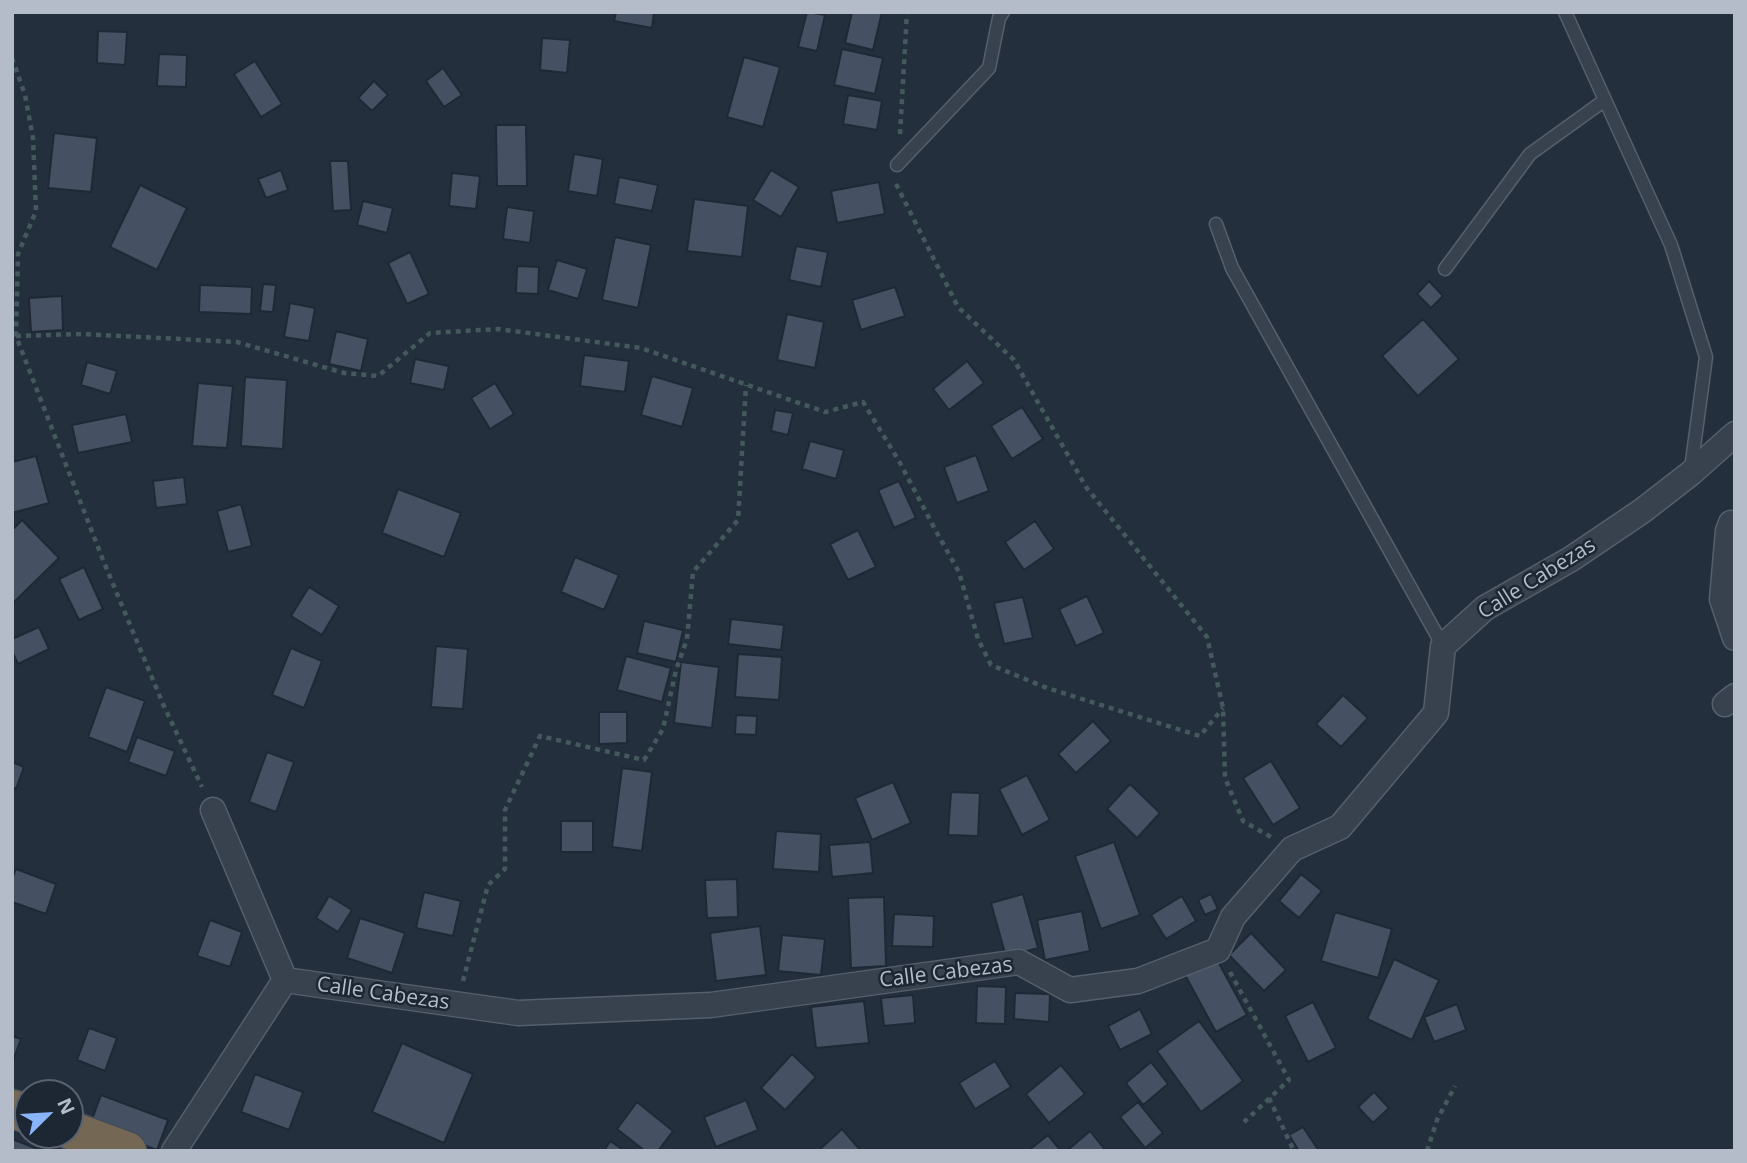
<!DOCTYPE html>
<style>
body{margin:0}
#map{position:relative;width:1747px;height:1163px;overflow:hidden;background:#242f3e;font-family:"Open Sans",sans-serif}
canvas{display:block}
.frame{position:absolute;inset:0;border:14px solid #b4bcc9;pointer-events:none}
.north{position:absolute;left:14px;top:1079px;width:70px;height:70px;box-sizing:border-box;background:#1d2633;border:2px solid #59626f;border-radius:50%;rotate:66deg;font-size:19px;font-weight:700;line-height:28px;text-align:center;color:#b4bcc9}
.north::after{content:'';display:block;margin:auto;width:24px;height:32px;background:#8ab4f8;clip-path:polygon(50% 0,100% 100%,50% 72%,0 100%)}
</style>
<div id="map">
<canvas width="1747" height="1163"></canvas>
<div class="frame"></div>
<div class="north">N</div>
</div>
<script>
const c = document.querySelector('canvas').getContext('2d');
c.lineJoin = 'round';
function paint(path, color) { c.fillStyle = color; c.fill(path, 'evenodd'); }
function trace(path, color, width, dash) { c.strokeStyle = color; c.lineWidth = width; c.lineCap = dash ? 'butt' : 'round'; c.setLineDash(dash || []); c.stroke(path); }
function write(font, color, halo, rows, align = 'center') {
  c.font = font + ' "Open Sans",sans-serif'; c.lineWidth = 5; c.setLineDash([]); c.textBaseline = 'middle'; c.strokeStyle = halo; c.fillStyle = color; for (const [text, x, y, turn = 0] of rows) {
    c.save(); c.translate(x, y); c.rotate((+turn || 0) * Math.PI / 180); c.textAlign = isNaN(turn) ? turn : align; if (halo) c.strokeText(text, 0, 0); c.fillText(text, 0, 0); c.restore();
  }
}
const building = new Path2D(`
 M616,12H654L652,28L614,21Z
 M807,12L825,15L817,51L798,47Z
 M852,12H882L873,50L845,43Z
 M98,31L127,32L125,65L97,63Z
 M542,38L570,40L567,73L540,70Z
 M842,49L883,58L875,94L834,85Z
 M159,54L187,55L186,87L157,86Z
 M744,57L780,67L763,127L727,117Z
 M255,61L282,104L261,117L234,74Z
 M443,68L462,95L444,107L426,81Z
 M374,81L388,95L372,111L358,98Z
 M848,95L882,101L877,130L843,124Z
 M496,125H526L527,186H497Z
 M54,133L97,138L91,192L48,188Z
 M574,154L603,159L597,196L568,191Z
 M330,161H348L351,210L333,211Z
 M281,170L288,190L266,198L258,179Z
 M771,170L799,187L781,217L753,200Z
 M452,173L480,176L476,209L449,206Z
 M619,177L658,185L652,211L614,204Z
 M879,182L885,214L837,223L831,191Z
 M140,185L187,208L157,270L110,247Z
 M694,199L748,206L742,257L687,251Z
 M363,201L393,208L387,233L357,225Z
 M507,207L534,211L530,243L503,239Z
 M615,237L651,245L638,308L602,300Z
 M796,246L828,252L821,287L789,280Z
 M410,252L429,294L407,304L388,263Z
 M557,260L587,269L578,299L548,290Z
 M517,266L539,267L538,294L516,293Z
 M1429,281L1443,296L1431,308L1417,294Z
 M263,284L276,285L273,312L260,311Z
 M200,285L252,287L251,314L199,312Z
 M895,287L905,316L861,330L852,300Z
 M62,296L63,330L31,332L29,298Z
 M290,303L315,308L309,341L284,337Z
 M787,314L824,322L815,368L777,360Z
 M1423,319L1459,359L1418,396L1382,356Z
 M336,331L368,339L361,371L329,364Z
 M584,355L629,361L625,392L580,386Z
 M415,359L449,366L444,390L410,383Z
 M967,361L984,383L949,410L933,389Z
 M87,362L117,371L110,394L81,385Z
 M652,376L693,388L682,427L641,415Z
 M245,377L287,380L283,449L241,446Z
 M198,383L233,386L227,448L192,446Z
 M495,383L514,414L490,429L471,398Z
 M1022,407L1043,439L1012,459L991,426Z
 M775,410L793,413L788,435L771,431Z
 M126,414L132,442L78,453L72,425Z
 M810,441L844,450L836,479L802,469Z
 M976,455L989,491L957,503L944,467Z
 M36,456L49,503L12,513V462Z
 M184,477L187,504L156,508L153,481Z
 M899,481L916,518L894,528L878,490Z
 M398,489L461,513L444,557L382,533Z
 M241,504L252,546L228,552L217,511Z
 M22,520L59,558L13,603L12,530Z
 M1035,521L1054,549L1024,570L1005,542Z
 M858,530L876,567L848,580L830,544Z
 M575,557L619,575L604,610L561,592Z
 M84,567L103,609L79,620L59,579Z
 M309,587L339,606L322,635L291,616Z
 M1087,596L1104,633L1076,646L1059,609Z
 M1023,597L1033,638L1004,644L994,603Z
 M731,619L784,625L781,650L728,644Z
 M644,621L683,630L676,662L637,653Z
 M39,627L49,649L18,664L12,651V639Z
 M436,646L468,649L463,709L431,707Z
 M291,648L322,661L304,708L272,695Z
 M738,654L782,657L779,700L735,697Z
 M626,656L671,668L662,702L617,690Z
 M681,662L719,667L712,728L674,723Z
 M106,687L145,701L127,752L88,737Z
 M1343,695L1368,718L1341,747L1316,724Z
 M599,712H627V743L599,744Z
 M736,715L757,716L756,735L735,734Z
 M1093,721L1111,741L1076,773L1058,754Z
 M137,737L175,751L166,776L128,762Z
 M267,752L294,762L276,812L249,802Z
 M1271,761L1300,808L1273,825L1243,778Z
 M12,762L24,767L16,789L12,787Z
 M622,768L652,772L642,851L612,847Z
 M1027,775L1050,820L1022,835L999,789Z
 M893,782L911,823L872,840L855,798Z
 M1130,784L1160,813L1137,838L1107,809Z
 M951,792L980,793L978,836L948,835Z
 M561,821H593V852H561Z
 M776,831L821,834L819,872L773,869Z
 M870,842L873,873L832,877L829,845Z
 M1114,842L1140,915L1101,929L1075,856Z
 M16,869L56,884L46,914L12,902V879Z
 M1301,874L1322,891L1299,918L1279,901Z
 M737,879L738,917L707,918L705,880Z
 M424,892L461,901L453,936L416,928Z
 M1023,894L1038,948L1006,957L991,903Z
 M1211,894L1218,909L1205,915L1198,900Z
 M329,896L352,910L338,932L316,918Z
 M1182,896L1196,921L1166,939L1151,915Z
 M884,897L886,966L851,968L848,898Z
 M1082,911L1090,951L1045,960L1037,920Z
 M1335,912L1392,929L1378,978L1321,961Z
 M894,914L934,916L933,947L892,946Z
 M360,918L405,933L392,973L347,958Z
 M210,920L242,932L230,967L197,956Z
 M760,926L766,975L716,981L710,933Z
 M1251,933L1286,970L1264,991L1229,955Z
 M782,935L825,939L821,975L778,971Z
 M1215,956L1247,1015L1216,1032L1184,973Z
 M1394,959L1439,980L1412,1040L1367,1019Z
 M977,986L1006,987L1005,1024L976,1023Z
 M1015,993L1050,994L1049,1022L1014,1019Z
 M913,995L915,1023L884,1026L881,998Z
 M864,1001L869,1043L816,1048L811,1007Z
 M1313,1002L1336,1048L1308,1062L1285,1016Z
 M1457,1004L1466,1030L1434,1042L1424,1017Z
 M1140,1009L1152,1034L1120,1050L1108,1026Z
 M1199,1021L1243,1081L1201,1112L1157,1051Z
 M89,1028L117,1038L105,1071L77,1060Z
 M12,1036L21,1039L12,1063Z
 M402,1043L473,1074L444,1143L372,1112Z
 M792,1054L816,1077L785,1110L761,1088Z
 M995,1061L1011,1087L975,1109L959,1083Z
 M1151,1062L1168,1084L1143,1105L1126,1083Z
 M1061,1065L1085,1094L1049,1123L1026,1094Z
 M255,1074L303,1092L289,1130L241,1112Z
 M1374,1092L1389,1108L1373,1123L1358,1107Z
 M101,1095L168,1120L157,1150L90,1125Z
 M746,1100L758,1130L716,1147L704,1117Z
 M637,1102L673,1131L658,1151H645L617,1129Z
 M1138,1102L1163,1133L1145,1148L1120,1117Z
 M1303,1127L1319,1151H1299L1289,1135Z
 M842,1129L861,1151H818Z
 M1090,1131L1106,1151H1070L1069,1149Z
 M1048,1135L1061,1151H1028Z
 M12,1139L43,1151H12Z
 M610,1141L625,1151H604Z`);
paint(building, '#455162');
trace(building, '#1f2835', 2);
const lane = new Path2D(`
 M1565,12L1671,245L1706,357L1691,469
 M897,165L989,68L999,18L1003,12
 M1216,224L1232,268L1443,646
 M1445,269L1530,154L1605,100`);
const street = new Path2D(`
 M1731,523L1728,531L1722,599L1735,638
 M1725,704L1735,696
 M285,980L518,1013L711,1005L1019,962L1070,990L1138,981L1218,950L1233,917L1292,849L1340,827L1436,713L1443,646L1485,608L1571,559L1642,511L1691,473L1735,434
 M174,1151L285,980L213,810`);
const highway = new Path2D(`
 M12,1109L28,1114
 M70,1130L127,1151`);
trace(lane, '#565f6c', 15);
trace(street, '#565f6c', 27);
trace(highway, '#434c59', 41);
trace(new Path2D(`
 M12,58L25,95L33,138L36,211L18,254L16,336L103,560L163,704L202,787
 M900,134L907,12
 M896,184L958,307L1014,360L1086,487L1207,637L1223,708L1225,778L1243,821L1271,837
 M16,336L81,334L237,342L344,373L378,376L430,333L498,329L641,348L825,412L863,402L899,461L937,533L959,572L978,639L991,665L1047,688L1200,736L1223,708
 M1230,972L1289,1080L1244,1122
 M463,981L488,885L505,869V810L540,736L644,760L663,729L676,670L687,639L693,572L738,520L746,385
 M1269,1098L1294,1151
 M1427,1151L1437,1120L1455,1086`), '#44595c', 4.5, [5, 5]);
trace(lane, '#38414e', 12);
trace(street, '#38414e', 24);
trace(highway, '#746855', 38);
write('21px', '#b4bcc9', '#1d2633', [
 ["Calle Cabezas",1537,579,-32],
 ["Calle Cabezas",946,973,-7],
 ["Calle Cabezas",383,994,8]
]);
</script>
